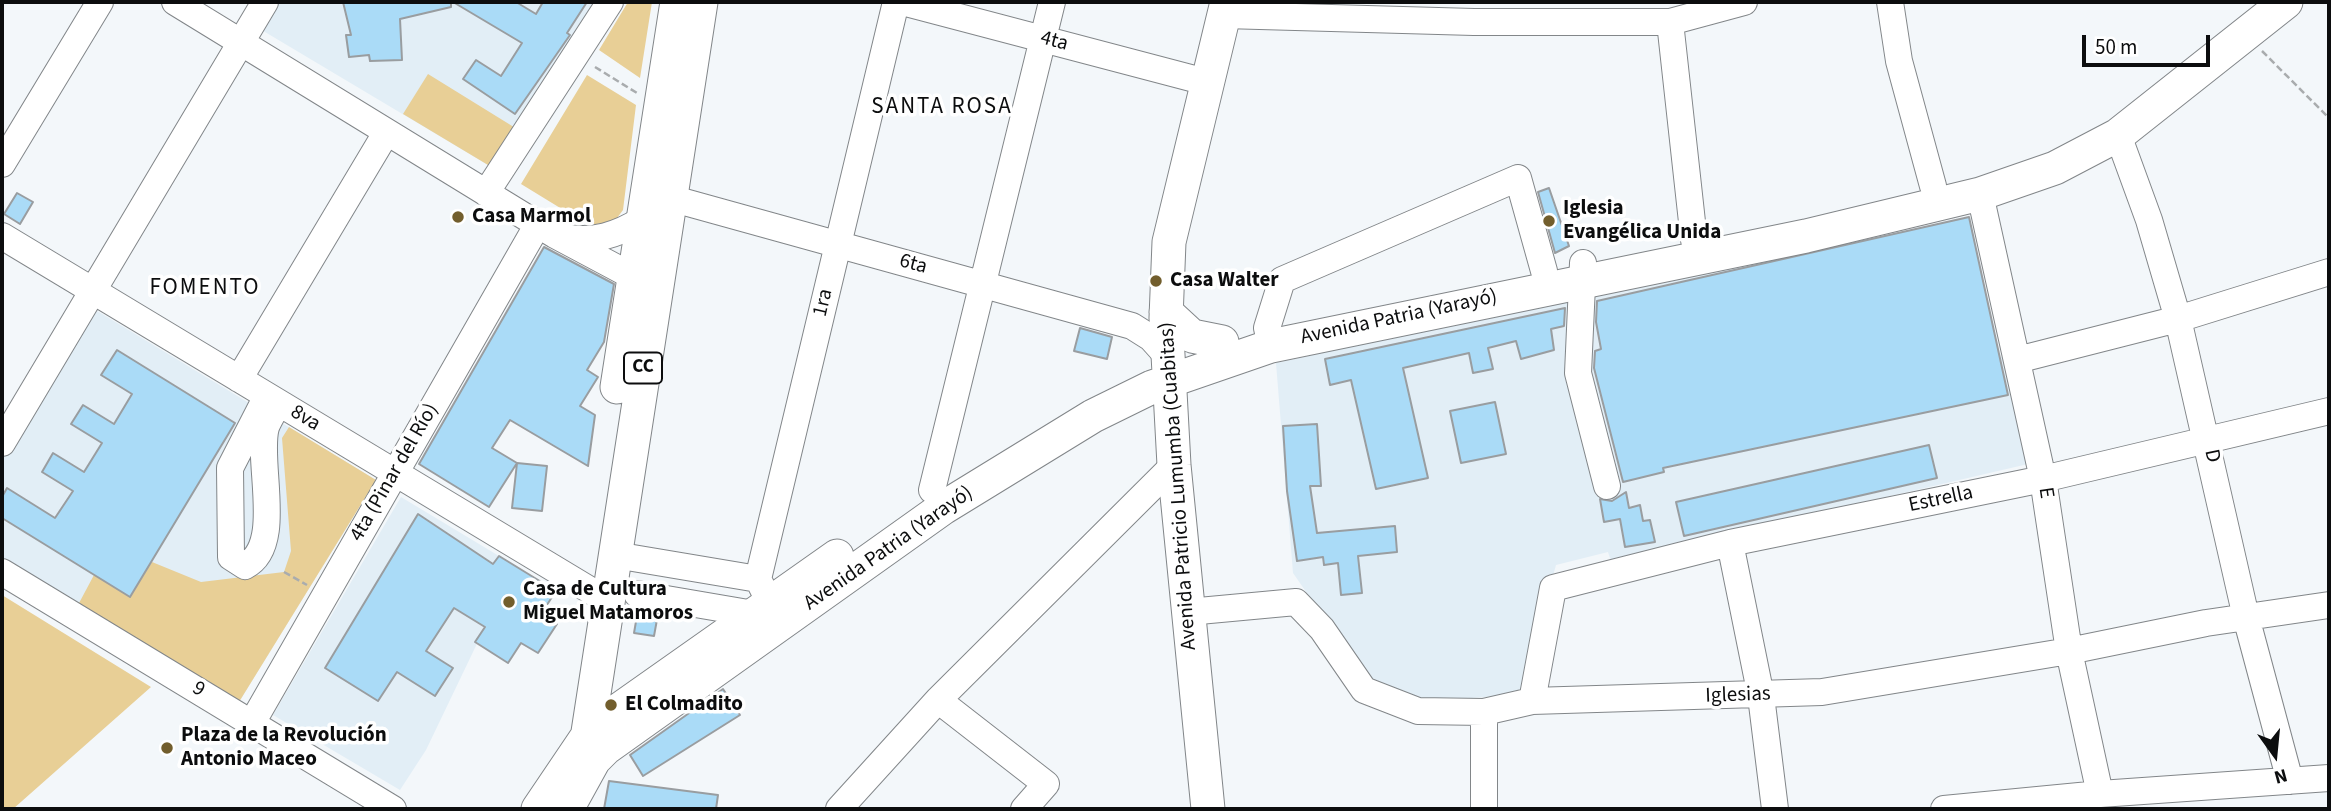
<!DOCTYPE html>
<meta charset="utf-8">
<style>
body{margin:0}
#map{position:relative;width:2331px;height:811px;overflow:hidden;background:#f3f7fa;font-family:"Source Sans 3",sans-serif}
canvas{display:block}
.frame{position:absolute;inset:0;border:4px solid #0c0d0e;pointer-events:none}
.north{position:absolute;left:2240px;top:720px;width:70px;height:70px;-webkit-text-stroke:5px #fff;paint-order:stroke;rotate:165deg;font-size:19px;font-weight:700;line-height:28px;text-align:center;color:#0c0d0e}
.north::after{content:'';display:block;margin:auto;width:24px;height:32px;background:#0c0d0e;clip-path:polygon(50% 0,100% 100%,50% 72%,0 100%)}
.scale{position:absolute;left:2082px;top:35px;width:128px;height:32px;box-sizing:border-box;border:4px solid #0c0d0e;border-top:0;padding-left:9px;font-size:21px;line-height:24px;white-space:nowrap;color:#0c0d0e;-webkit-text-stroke:5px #fff;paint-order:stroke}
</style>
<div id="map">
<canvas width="2331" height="811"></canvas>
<div class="frame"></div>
<div class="north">N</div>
<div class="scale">50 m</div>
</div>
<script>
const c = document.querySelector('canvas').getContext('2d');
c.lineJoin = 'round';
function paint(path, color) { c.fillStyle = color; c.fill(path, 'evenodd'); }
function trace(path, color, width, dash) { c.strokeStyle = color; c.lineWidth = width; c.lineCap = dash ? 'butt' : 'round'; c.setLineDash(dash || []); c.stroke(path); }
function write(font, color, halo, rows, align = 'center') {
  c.font = font + ' "Source Sans 3",sans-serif'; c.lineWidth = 7; c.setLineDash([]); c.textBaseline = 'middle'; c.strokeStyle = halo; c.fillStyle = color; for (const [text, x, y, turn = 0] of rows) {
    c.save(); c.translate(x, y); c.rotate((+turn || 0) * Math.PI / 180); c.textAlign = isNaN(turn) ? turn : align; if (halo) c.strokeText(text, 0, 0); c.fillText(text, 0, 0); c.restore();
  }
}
paint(new Path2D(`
 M276,2H594L493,168L260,29Z
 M1784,252L1816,395L2006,356L2028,464L1611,561L1608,552L1556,565L1520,694L1425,702L1370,684L1293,573L1276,363Z
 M94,309L376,480L239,702L2,559V459Z
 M401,497L499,556L462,613L485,627L426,750L400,790L273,715Z`), '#e2eef6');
paint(new Path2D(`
 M628,2H652L640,78L599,50Z
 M428,74L517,129L493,168L403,114Z
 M587,75L636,105L623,210L614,222L588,225L521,184Z
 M289,427L376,480L239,702L78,605L94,575L130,597L152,562L201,582L284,572L291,551L282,438Z
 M2,595L151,687L13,809H2Z`), '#e8cf96');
const building = new Path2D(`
 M343,2H451V7L400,19L402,60L370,61L369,55L349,57L346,35H351Z
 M453,2H516L536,14L543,2H587L567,33L570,35L515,114L463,79L476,60L501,76L522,43Z
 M1549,188L1569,246L1555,253L1538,192Z
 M17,193L33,202L20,224L4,214Z
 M1969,217L2008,395L1663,468L1664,472L1623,482L1594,368L1595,351L1601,349L1596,322L1597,301Z
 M544,247L614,284L604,342L587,370L598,377L580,406L595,415L588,466L510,420L492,448L517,463L489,507L419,464Z
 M1565,308L1564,326L1551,329L1554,350L1521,359L1516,341L1488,348L1493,369L1473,373L1469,353L1403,368L1428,478L1376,489L1351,380L1330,385L1325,359Z
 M1080,328L1112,337L1107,359L1074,351Z
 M117,350L235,423L130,597L2,518V497L7,488L55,518L73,491L42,472L53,453L84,472L102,443L71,424L83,405L114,424L132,394L101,375Z
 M1495,402L1506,454L1461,463L1450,411Z
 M1317,424L1321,486H1310L1317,533L1395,526L1397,552L1358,556L1362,593L1341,595L1338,563L1324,565L1323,557L1297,561L1287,491L1283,426Z
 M1929,445L1937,478L1684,536L1676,502Z
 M517,463L547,466L542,511L512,508Z
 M1626,492L1629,508L1640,505L1643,521L1650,520L1655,542L1625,547L1620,519L1604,522L1600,499L1612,501Z
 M418,514L493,564L499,556L556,591L541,614L557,624L538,653L521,643L508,663L475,642L485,627L454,608L426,651L453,668L435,696L397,672L378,701L325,668Z
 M638,610L658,614L654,636L634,633Z
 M723,689L740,715L643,776L630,755Z
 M609,781L718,795L716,809H604Z`);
paint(building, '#aadbf7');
trace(building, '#999da0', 2);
const minor = new Path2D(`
 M175,2L555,235L632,276
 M902,2L1206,82
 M1890,2L1899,61L1933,186
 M1224,15L1474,22H1670L1744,2
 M1670,22L1694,240
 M2118,135L2149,220L2178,319L2246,617L2290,781
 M2,164L100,2
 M486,193L610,2
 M652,193L1132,326L1151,338L1169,358
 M1980,194L2043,479L2069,651L2100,794
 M2,236L608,601
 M564,237C593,243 618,235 643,219
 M1583,263L1578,373L1607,486
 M1271,346L1267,328L1282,280L1518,178L1544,271
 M2017,360L2178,319L2329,272
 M239,379L386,133
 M267,396L230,468L231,557L245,566C285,546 256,461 266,427C269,419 275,410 279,403
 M2,443L265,2
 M932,490L1052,2
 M1730,543L1761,696L1775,809
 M615,555L758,579
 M2,572L393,809
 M637,594L754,614
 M770,603L758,579L896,2
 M1188,612L1296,602L1322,629L1364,690L1418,711L1484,712L1532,701L1822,692L2069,651L2206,623L2329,605
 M938,700L1046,784L1024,809
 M1532,701L1553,588L1730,543L2043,479L2329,411
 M1484,712V809
 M252,723L538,224
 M839,809L938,700L1174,465
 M1944,809L2100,794L2329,778`);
const major = new Path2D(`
 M1166,312L1192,336L1222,342
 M617,387L677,2
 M586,745L701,2
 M538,809L588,735L610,716L837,556
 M567,809L594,760L606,748L943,508L1093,416L1152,387L1271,346L1806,236L1980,194L2055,168L2118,135L2286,2
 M1208,809L1174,465L1166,318L1169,242L1227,2`);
trace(minor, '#828689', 28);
trace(major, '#828689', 35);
trace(new Path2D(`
 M2262,51L2329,118
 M595,67L637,93
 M284,572L307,585`), '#a9acae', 2.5, [7, 3.5]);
trace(minor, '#fff', 26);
trace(major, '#fff', 33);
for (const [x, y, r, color] of [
 [458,217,7,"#725e2d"],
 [1549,221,7,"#725e2d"],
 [1156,281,7,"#725e2d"],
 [509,602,7,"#725e2d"],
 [611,705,7,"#725e2d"],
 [167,748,7,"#725e2d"]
]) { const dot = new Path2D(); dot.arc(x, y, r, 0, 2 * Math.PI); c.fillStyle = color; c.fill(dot); trace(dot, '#fff', 2.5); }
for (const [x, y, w] of [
 [643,368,38]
]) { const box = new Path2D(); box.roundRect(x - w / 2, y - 15.5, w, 31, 5); c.fillStyle = '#fff'; c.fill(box); trace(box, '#0c0d0e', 2); }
write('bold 19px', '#0c0d0e', null, [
 ["CC",643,368]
]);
write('21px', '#0c0d0e', '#fff', [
 ["4ta",1054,42,15],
 ["6ta",913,265,15],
 ["1ra",824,303,-77],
 ["Avenida Patria (Yarayó)",1399,318,-12],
 ["8va",305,419,31],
 ["D",2211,456,78],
 ["4ta (Pinar del Río)",395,473,-60],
 ["Avenida Patricio Lumumba (Cuabitas)",1179,486,-94],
 ["E",2045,493,81],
 ["Estrella",1941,500,-12],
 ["Avenida Patria (Yarayó)",889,549,-35],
 ["9",198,690,31],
 ["Iglesias",1738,696,-2]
]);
write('bold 21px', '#0c0d0e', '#fff', [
 ["Iglesia",1563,209],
 ["Evangélica Unida",1563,233],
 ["Casa Marmol",472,217],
 ["Casa Walter",1170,281],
 ["Casa de Cultura",523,590],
 ["Miguel Matamoros",523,614],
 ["El Colmadito",625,705],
 ["Plaza de la Revolución",181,736],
 ["Antonio Maceo",181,760]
], 'left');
c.letterSpacing = '2px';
write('23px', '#0c0d0e', '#fff', [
 ["SANTA ROSA",942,108],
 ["FOMENTO",205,289]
]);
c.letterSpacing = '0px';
</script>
